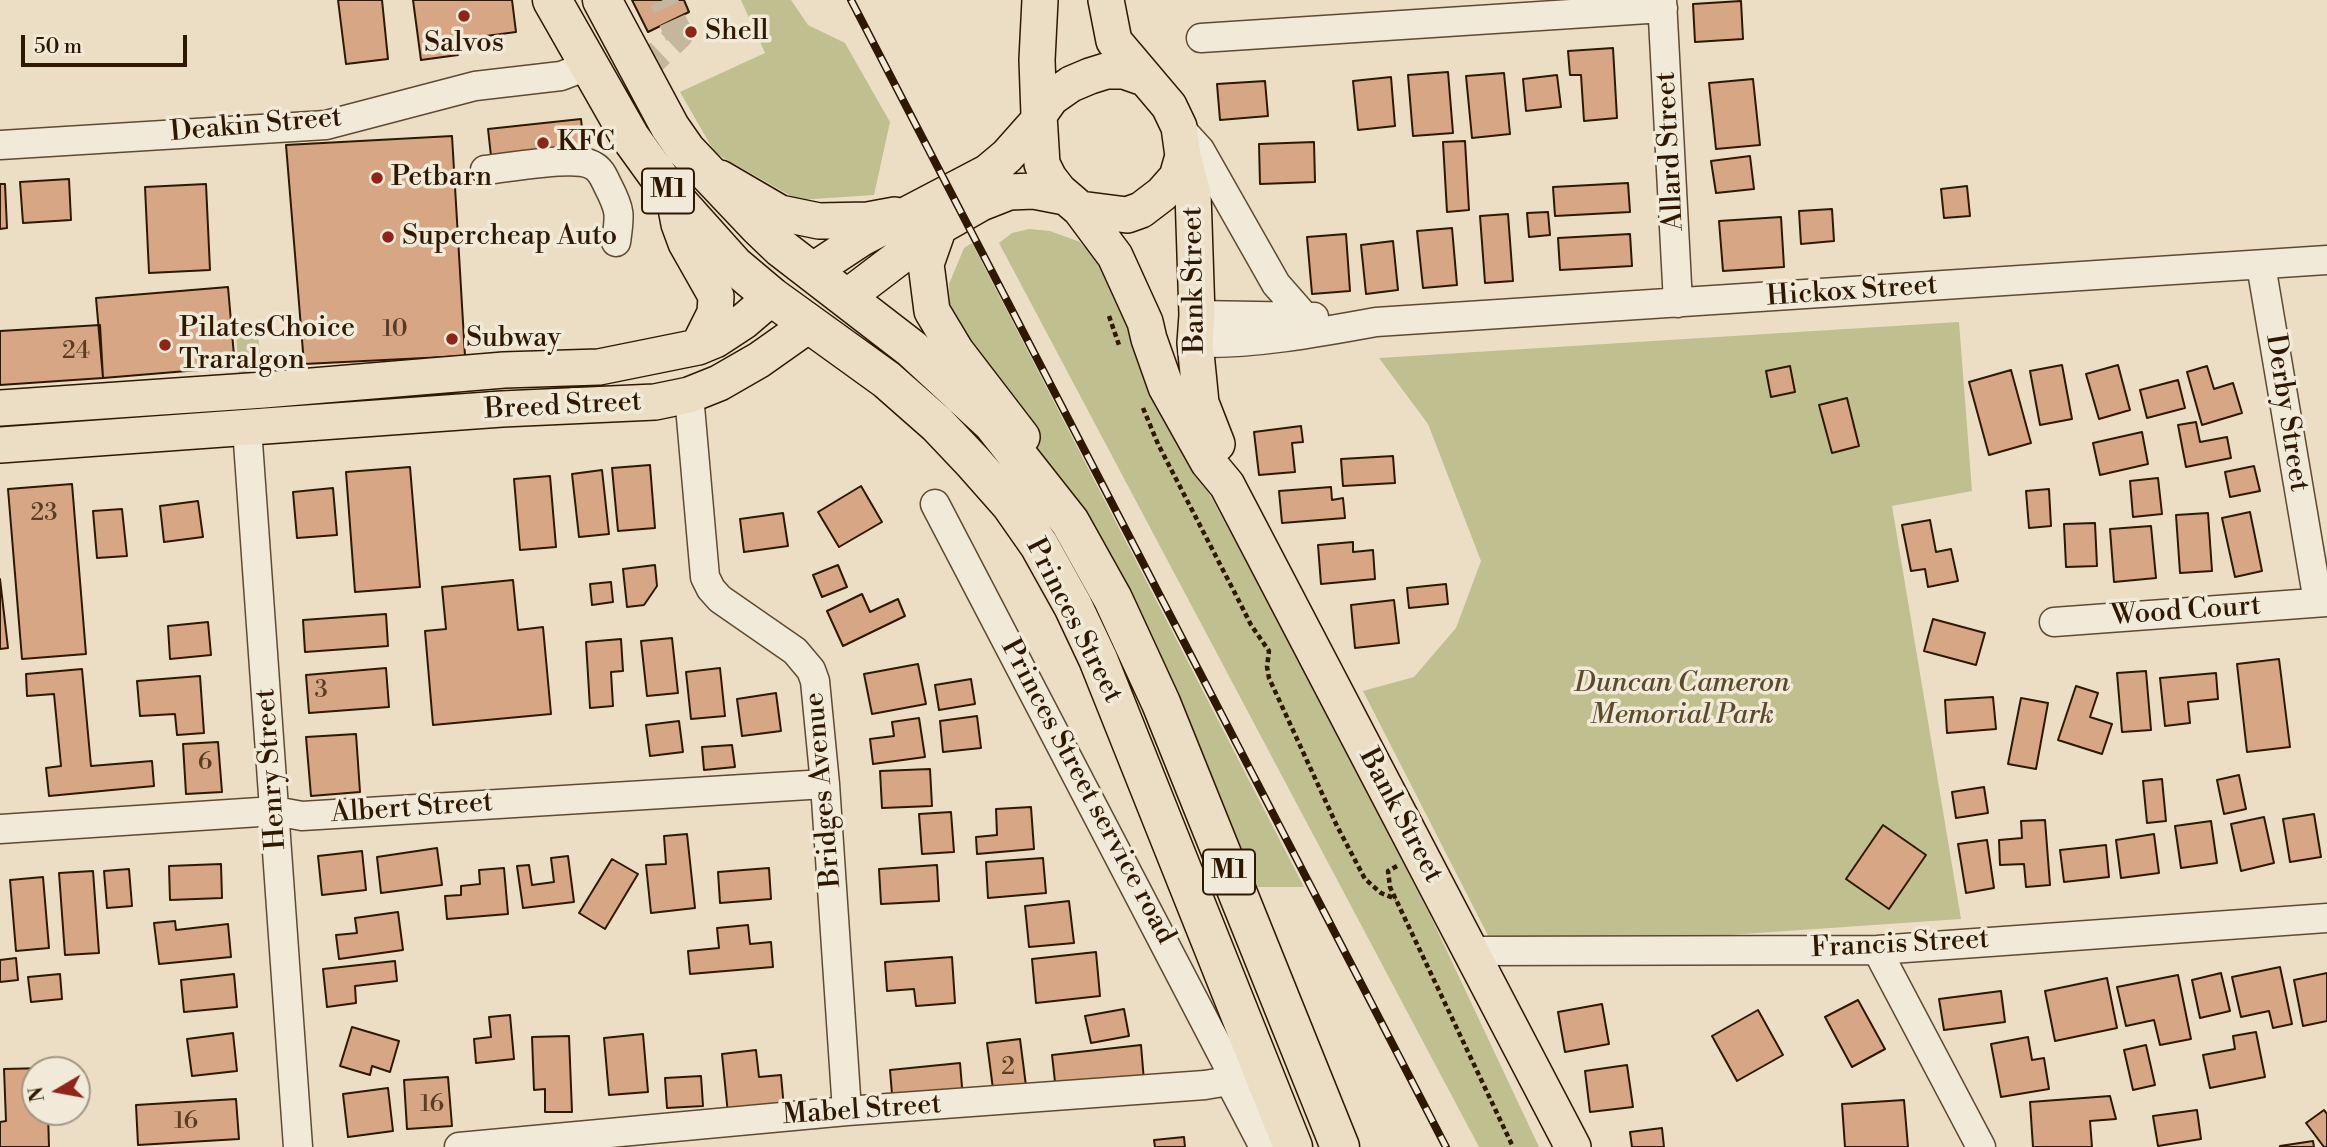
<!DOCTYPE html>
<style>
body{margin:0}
#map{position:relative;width:2327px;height:1147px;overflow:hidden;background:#ebdec5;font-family:"Libre Bodoni",serif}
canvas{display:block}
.north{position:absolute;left:21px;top:1056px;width:70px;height:70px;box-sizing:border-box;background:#f2ead9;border:2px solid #a49682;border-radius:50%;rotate:260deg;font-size:19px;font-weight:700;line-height:28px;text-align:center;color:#2f1800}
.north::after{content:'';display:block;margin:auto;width:24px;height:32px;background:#8f2418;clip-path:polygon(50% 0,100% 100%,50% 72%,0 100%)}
.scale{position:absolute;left:21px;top:35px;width:166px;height:32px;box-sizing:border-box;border:4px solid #2f1800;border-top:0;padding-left:9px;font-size:21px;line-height:24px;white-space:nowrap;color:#2f1800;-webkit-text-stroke:5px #f2ead9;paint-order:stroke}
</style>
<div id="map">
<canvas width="2327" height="1147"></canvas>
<div class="north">N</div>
<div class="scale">50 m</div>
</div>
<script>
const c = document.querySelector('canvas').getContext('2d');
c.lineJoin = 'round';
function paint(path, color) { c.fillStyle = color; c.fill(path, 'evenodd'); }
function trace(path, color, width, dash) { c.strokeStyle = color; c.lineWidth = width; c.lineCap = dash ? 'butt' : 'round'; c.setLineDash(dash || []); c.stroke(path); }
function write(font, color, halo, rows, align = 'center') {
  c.font = font + ' "Libre Bodoni",serif'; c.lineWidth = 7; c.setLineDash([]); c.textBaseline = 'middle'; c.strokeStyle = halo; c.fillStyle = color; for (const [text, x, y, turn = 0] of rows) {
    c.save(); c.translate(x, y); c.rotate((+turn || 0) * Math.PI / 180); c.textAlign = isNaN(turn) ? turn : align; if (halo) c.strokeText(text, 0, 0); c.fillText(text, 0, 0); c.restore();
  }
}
paint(new Path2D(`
 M741,0H791L808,25L845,43L890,122L874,195L798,200L715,153L680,92L765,53Z
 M1029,229L1050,231L1080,242L1100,264L1119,297L1158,400L1283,629L1430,915L1539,1147H1479L999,243L1012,233Z
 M972,243L1304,887H1252L1089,523L1002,399L950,309L949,284L964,248Z
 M1959,322L1972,491L1892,506L1961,919L1496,951L1363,691L1414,677L1456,628L1481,561L1428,424L1379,358Z
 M258,330L261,372L239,374L236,332Z`), '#c0bf8f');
const building = new Path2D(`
 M338,0H382L388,59L346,64Z
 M413,0H512L516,32L456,40L458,55L421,60Z
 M632,0H684L689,12L648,32Z
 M1741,1L1743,39L1695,42L1693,4Z
 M1613,48L1617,118L1584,121L1581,75H1570L1568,51Z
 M1448,72L1453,133L1413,136L1408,75Z
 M1504,73L1510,134L1472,138L1466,76Z
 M1557,75L1561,107L1526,111L1523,79Z
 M1391,77L1395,126L1358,130L1353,81Z
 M1753,79L1760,145L1716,149L1709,83Z
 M1265,81L1268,116L1220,120L1217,84Z
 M581,119L585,155L492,165L488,129Z
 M452,136L465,356L304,364L286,145Z
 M1465,141L1469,210L1447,212L1443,142Z
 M1314,142L1315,182L1260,184L1259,144Z
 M1750,156L1754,189L1716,193L1711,161Z
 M69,179L71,220L23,223L20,182Z
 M1628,183L1630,212L1555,216L1553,187Z
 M0,184H5L7,228L0,229Z
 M206,184L210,270L149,273L145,187Z
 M1967,186L1970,216L1944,218L1941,189Z
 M1832,209L1834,241L1801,244L1799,211Z
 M1548,212L1550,235L1529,237L1527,213Z
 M1508,214L1513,281L1485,283L1480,216Z
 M1781,217L1784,267L1723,271L1719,221Z
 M1452,228L1457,285L1423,288L1417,231Z
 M1346,234L1350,291L1312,294L1307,237Z
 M1630,234L1632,266L1560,270L1558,238Z
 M1393,241L1398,290L1366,294L1361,245Z
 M228,287L235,367L103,378L96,298Z
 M100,325L103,378L0,385V331Z
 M2062,365L2072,419L2040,425L2030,371Z
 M2118,365L2130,410L2099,419L2086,374Z
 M1790,366L1795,392L1771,397L1766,371Z
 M2207,366L2214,389L2233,383L2242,413L2202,425L2187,372Z
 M2011,370L2031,443L1989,455L1969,382Z
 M2178,380L2185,408L2147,418L2140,390Z
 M1847,398L1859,446L1832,453L1819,405Z
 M2196,422L2200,442L2227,437L2231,458L2186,467L2178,425Z
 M1301,426L1303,442L1292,443L1295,472L1259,475L1254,432Z
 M2142,432L2148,464L2100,475L2093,443Z
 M1393,456L1395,483L1343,486L1341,459Z
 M650,465L655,528L618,531L612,468Z
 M2254,466L2260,491L2230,497L2225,472Z
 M410,467L420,587L355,592L346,472Z
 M602,470L609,534L579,537L572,474Z
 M550,476L556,547L520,550L514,479Z
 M2158,478L2162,514L2133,517L2130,481Z
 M72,484L86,654L22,659L8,489Z
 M861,486L882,522L839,547L818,512Z
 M1331,487L1332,500L1343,498L1345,518L1282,523L1279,491Z
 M333,488L337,535L297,538L293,492Z
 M2049,489L2051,526L2029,528L2026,491Z
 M198,501L203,537L164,542L160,506Z
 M122,509L127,556L97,558L93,511Z
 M2250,512L2262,571L2235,577L2222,518Z
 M783,513L788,546L744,552L740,519Z
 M2208,513L2212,571L2180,573L2176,515Z
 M1930,520L1936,552L1951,549L1958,581L1928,587L1925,569L1911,571L1902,525Z
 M2095,523L2097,566L2066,567L2064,524Z
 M2151,526L2156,578L2114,582L2110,529Z
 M1353,542V552L1373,550L1375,579L1321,584L1318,545Z
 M655,565L657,586L644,605L627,607L623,569Z
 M838,565L847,587L822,597L813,575Z
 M0,579L8,648L0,649Z
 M513,580L518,630L543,627L551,714L433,725L425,631L446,629L442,587Z
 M611,582L613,602L592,605L590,584Z
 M1446,584L1448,604L1409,608L1407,588Z
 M862,594L870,612L898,599L905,616L843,646L827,611Z
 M1394,600L1399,643L1355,648L1351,605Z
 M386,614L388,646L305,652L303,620Z
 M1933,619L1985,633L1976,665L1924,651Z
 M208,622L211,655L170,659L168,626Z
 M672,638L678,693L647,696L641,641Z
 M621,639L623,671L611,672L613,706L590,708L586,642Z
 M2279,659L2290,747L2247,752L2237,664Z
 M918,664L926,704L872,714L864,674Z
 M386,668L389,707L309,713L306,675Z
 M720,668L725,716L691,719L686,672Z
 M82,669L91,766L152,761L154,786L49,796L46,768L61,766L54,694L27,696L26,674Z
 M2146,671L2151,730L2122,732L2117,673Z
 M2216,673L2218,699L2188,702L2190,723L2165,726L2160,678Z
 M200,676L204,733L177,735L175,714L140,716L137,681Z
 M971,679L975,704L939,710L935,685Z
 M2076,686L2098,693L2090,717L2112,724L2102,754L2058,740Z
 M776,693L781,731L742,736L737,699Z
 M1993,697L1996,729L1947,733L1945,700Z
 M2021,698L2048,703L2036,769L2008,764Z
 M977,716L981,748L943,752L940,721Z
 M919,718L925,757L873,764L870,739L894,736L892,722Z
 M679,721L683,752L650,756L646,725Z
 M356,734L360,792L311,796L306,737Z
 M218,742L222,792L186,794L183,744Z
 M732,745L735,767L704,770L702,747Z
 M930,769L932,806L882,808L880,771Z
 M2239,775L2246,809L2224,814L2217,780Z
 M2162,779L2166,821L2147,823L2143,781Z
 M1984,787L1988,813L1956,818L1952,792Z
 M1031,807L1034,849L977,854L976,837L997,835L996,809Z
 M951,812L954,852L922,854L919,814Z
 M2314,814L2321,857L2290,862L2283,819Z
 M2264,817L2274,863L2241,871L2231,824Z
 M2045,820L2050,885L2026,887L2024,864L2000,865L1999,840L2022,838L2021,821Z
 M2211,821L2217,863L2181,868L2175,826Z
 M1883,825L1926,855L1889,909L1846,879Z
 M687,834L695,908L651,913L646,865L666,864L664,836Z
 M2154,834L2159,873L2121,878L2116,840Z
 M1987,840L1994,888L1966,893L1958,844Z
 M2106,845L2109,877L2064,882L2060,850Z
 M437,848L442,885L381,893L377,857Z
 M362,851L366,890L322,895L318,856Z
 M568,856L574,902L523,908L517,866L529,865L532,885L554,882L551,858Z
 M1043,858L1046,893L988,898L986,862Z
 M612,859L638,874L605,929L579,913Z
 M221,864L222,898L170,900L169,866Z
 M937,865L939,901L881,904L879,869Z
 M504,868L508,914L447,919L445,896L461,895V886L480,884L479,870Z
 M769,868L771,899L720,903L718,872Z
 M129,869L132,906L107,908L104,871Z
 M93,871L99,953L65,955L59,873Z
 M43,877L49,948L16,951L10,880Z
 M1069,901L1074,943L1029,947L1025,906Z
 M398,912L403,950L339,959L336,935L357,933L355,918Z
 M175,921L176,930L228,924L231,957L159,964L154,923Z
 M748,925L750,944L771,942L773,967L690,974L688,951L719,948L717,928Z
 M1096,952L1100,996L1036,1003L1032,959Z
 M952,957L955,1003L916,1006L914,989L887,991L885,962Z
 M16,958L18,980L0,982V960Z
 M395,961L397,981L355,986L356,1003L327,1007L323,969Z
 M2280,967L2292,1024L2273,1028L2269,1011L2241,1017L2232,977Z
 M2221,973L2230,1011L2200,1018L2192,980Z
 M2327,973V1021L2303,1026L2294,980Z
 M60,974L62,999L31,1002L28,977Z
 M234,974L237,1007L184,1012L181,980Z
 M2178,975L2191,1039L2160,1045L2154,1020L2126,1026L2117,987Z
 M2107,978L2117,1028L2055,1041L2045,991Z
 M2001,991L2005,1022L1944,1030L1939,999Z
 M1858,1000L1885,1049L1852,1067L1825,1017Z
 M1602,1004L1609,1044L1565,1052L1558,1012Z
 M1124,1009L1129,1036L1091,1043L1085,1016Z
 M1758,1010L1783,1055L1737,1081L1712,1036Z
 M510,1015L514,1059L476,1063L474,1039L491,1037L489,1017Z
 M352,1027L399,1041L390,1072L372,1066L370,1075L340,1066Z
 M2256,1032L2265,1077L2210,1088L2203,1055L2235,1049L2233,1036Z
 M233,1033L237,1071L192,1076L187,1039Z
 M643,1034L648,1092L609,1095L604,1038Z
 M569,1036L572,1112H545V1089L534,1090L532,1037Z
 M2028,1037L2032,1060L2044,1058L2049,1089L2001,1097L1991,1044Z
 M1020,1039L1026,1086L993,1089L987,1043Z
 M1141,1045L1144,1081L1056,1091L1052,1055Z
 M2146,1045L2155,1085L2133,1090L2124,1050Z
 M756,1050L759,1077L781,1075L784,1108L728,1114L722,1054Z
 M960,1063L963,1099L893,1106L890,1070Z
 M1627,1065L1633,1107L1590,1112L1585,1071Z
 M46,1068V1070H35V1112H48L49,1147H0V1122L6,1121L4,1069Z
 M701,1076L703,1106L667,1108L665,1078Z
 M448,1077L452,1126L407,1129L404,1080Z
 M388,1088L393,1131L348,1137L343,1094Z
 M2110,1096L2116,1119L2090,1121L2092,1147H2033L2030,1102Z
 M236,1099L239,1139L138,1145L136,1105Z
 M1904,1100L1908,1147H1845L1842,1104Z
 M2197,1110L2201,1139L2158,1146L2153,1116Z
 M2324,1110L2327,1114V1147H2324L2306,1123Z
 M1662,1128L1664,1147H1632L1630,1132Z
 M1184,1137L1185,1147H1155L1154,1140Z
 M2313,1141L2314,1147H2280V1146Z`);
paint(building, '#d6a685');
trace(building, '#2f1800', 2);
trace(new Path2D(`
 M640,72L679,35L663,0`), '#c5b69e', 28, [28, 14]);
const minor = new Path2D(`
 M1662,0L1678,303
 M1201,38L1663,8
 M1179,127L1200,150L1276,284L1304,316
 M0,145L326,125L475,86L561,76L590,65
 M485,170C508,168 573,155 592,165C601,169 604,178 608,186C621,211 620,215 616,242
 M2261,265L2318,602
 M1197,315L1314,317
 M1195,343C1256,344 1316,333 1376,322L2327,260
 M689,395L705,577L711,589L720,599L795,651L811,670L815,681L825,784L847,1111
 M247,428L298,1147
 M935,504L1236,1081
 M2054,622L2327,602
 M0,829L275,811L302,816L825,784
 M1877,950L1981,1147
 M1471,951L1877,950L2327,918
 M1230,1082L1264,1147
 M459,1147L847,1111L1205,1085L1264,1075`);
const major = new Path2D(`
 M1106,0L1114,41L1169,106L1179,127L1183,156L1177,177L1162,194L1141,210L1127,215L1080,209L1059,191L1049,178L1042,164L1039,115L1051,98L1071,84L1090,76L1106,71H1124L1144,78
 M1039,115L1037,60L1040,0
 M1183,156L1193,193L1197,315L1195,343L1201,403L1217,444
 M720,178L780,213L819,221L868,220L895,215
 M674,198L679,224L686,243L716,296L715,313L698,347
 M1080,209L1115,256L1145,322L1149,339L1166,387L1208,462L1227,485L1573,1147
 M939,227L926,264L932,311L956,351L1022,437
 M812,271L862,238L988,172L1007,156L1038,121
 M847,297L939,227L981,203L1009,192L1034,191L1065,197
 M0,408L264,390L504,370L599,367L698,347L715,340L744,321L772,297
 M0,445L502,409L655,402L689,395L719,383L759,360L810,324`);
const highway = new Path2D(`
 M552,0L630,137L674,198L734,265L772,297L887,380L937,424L973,462L1011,505L1039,545L1073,606L1098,659L1293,1147
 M602,0L670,127L686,150L758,226L781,248L912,349L992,423L1070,522L1113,599L1161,703L1340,1147`);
trace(minor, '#5e4a31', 31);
trace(major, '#2f1800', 38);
trace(highway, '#2f1800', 41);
trace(new Path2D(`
 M1109,316L1120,348
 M1143,408L1158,444L1240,603L1251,625L1269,651L1267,667L1269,678L1337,826L1365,879L1381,893L1396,899
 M1397,866L1388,871L1390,887L1513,1147`), '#2f1800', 4.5, [5, 3.5]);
trace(minor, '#f2ead9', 28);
trace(major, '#ebdec5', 35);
trace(highway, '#ebdec5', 38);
const rail = new Path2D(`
 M851,0L1446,1147`);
trace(rail, '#2f1800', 8);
trace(rail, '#f2ead9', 5, [16]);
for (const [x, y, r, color] of [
 [464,16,7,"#8f2418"],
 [691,32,7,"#8f2418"],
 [543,143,7,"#8f2418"],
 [377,178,7,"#8f2418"],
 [388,237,7,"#8f2418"],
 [452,339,7,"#8f2418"],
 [165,345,7,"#8f2418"]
]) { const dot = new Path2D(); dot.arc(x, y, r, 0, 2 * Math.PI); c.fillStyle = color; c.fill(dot); trace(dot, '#f2ead9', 2.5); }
write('24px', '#593c21', null, [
 ["10",395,330],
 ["24",76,352],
 ["23",44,514],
 ["3",321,691],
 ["6",205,763],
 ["2",1008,1068],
 ["16",432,1105],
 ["16",186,1122]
]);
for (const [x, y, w] of [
 [668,191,52],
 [1229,872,52]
]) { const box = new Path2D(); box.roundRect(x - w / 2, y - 22.5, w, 45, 5); c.fillStyle = '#f2ead9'; c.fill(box); trace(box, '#2f1800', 2); }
write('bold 26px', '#2f1800', null, [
 ["M1",668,191],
 ["M1",1229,872]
]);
write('28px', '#2f1800', '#f2ead9', [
 ["Shell",705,32],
 ["Salvos",464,44,"center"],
 ["KFC",557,143],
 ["Petbarn",391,178],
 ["Supercheap Auto",402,237],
 ["PilatesChoice",179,329],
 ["Traralgon",179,361],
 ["Subway",466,339]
], 'left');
write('28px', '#2f1800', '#f2ead9', [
 ["Deakin Street",256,126,-5],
 ["Allard Street",1671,151,-93],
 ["Bank Street",1195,280,-91],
 ["Hickox Street",1852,292,-4],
 ["Breed Street",563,407,-3],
 ["Derby Street",2286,413,81],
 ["Wood Court",2186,612,-4],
 ["Princes Street",1073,621,63],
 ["Henry Street",272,769,-94],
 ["Bridges Avenue",824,790,-95],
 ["Princes Street service road",1087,792,62],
 ["Albert Street",412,809,-4],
 ["Bank Street",1400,816,62],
 ["Francis Street",1900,945,-3],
 ["Mabel Street",862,1111,-4]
]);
write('italic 28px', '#5a4a2b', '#f2ead9', [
 ["Duncan Cameron",1682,684],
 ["Memorial Park",1682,716]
]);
</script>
